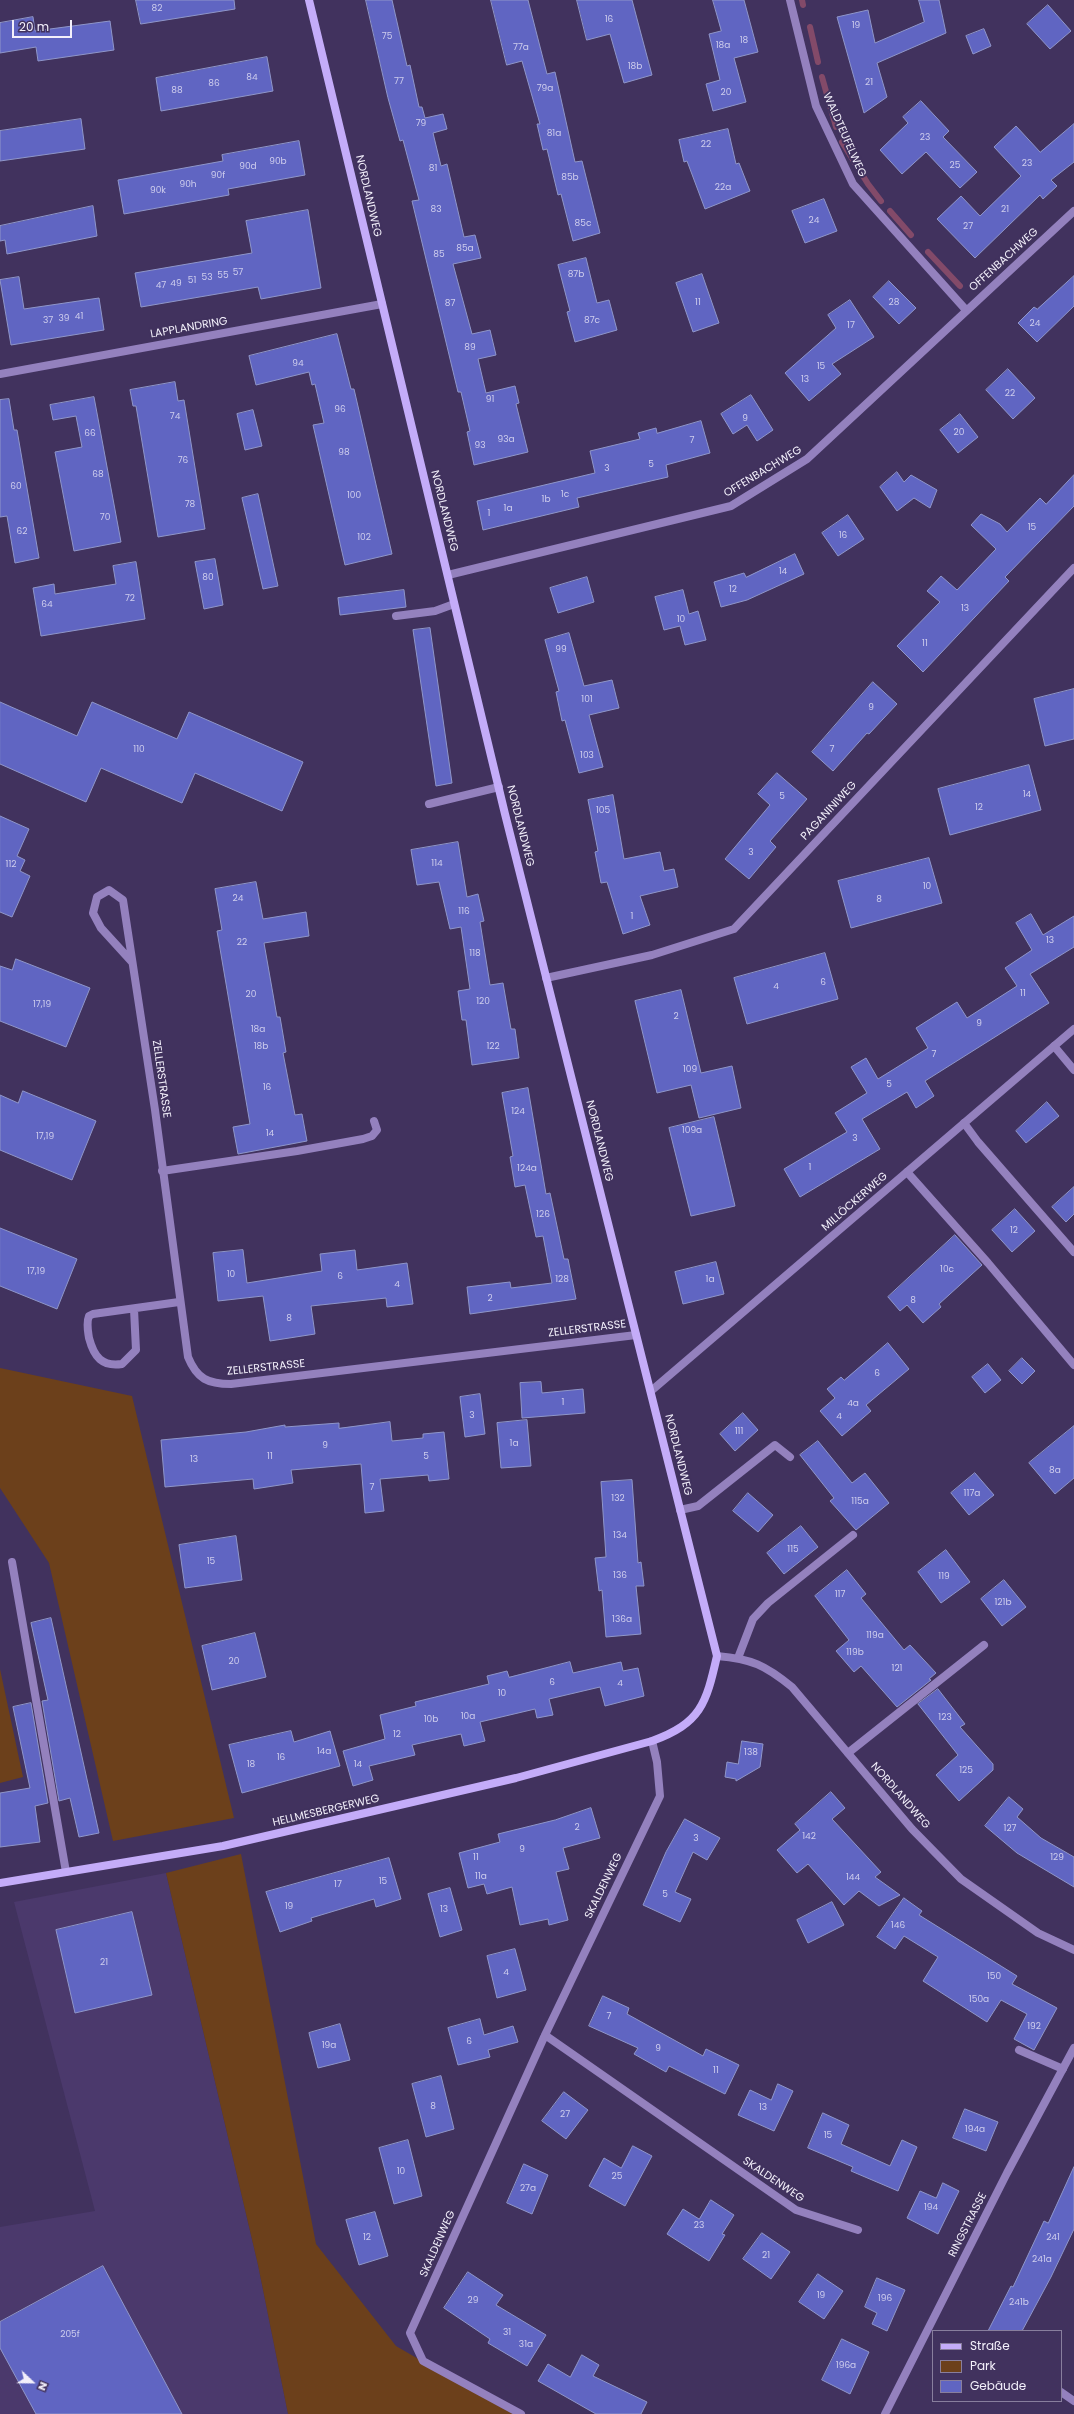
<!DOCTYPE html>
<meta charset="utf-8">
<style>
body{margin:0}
#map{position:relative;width:1074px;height:2414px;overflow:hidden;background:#41325e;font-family:Poppins,sans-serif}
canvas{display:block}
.legend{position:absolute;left:932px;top:2330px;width:130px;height:72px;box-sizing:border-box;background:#41325e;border:1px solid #887e9d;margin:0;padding:5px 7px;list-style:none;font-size:12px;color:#f3f0fb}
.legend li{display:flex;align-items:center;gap:8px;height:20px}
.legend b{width:20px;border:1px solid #887e9d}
.north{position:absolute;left:12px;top:2362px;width:40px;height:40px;-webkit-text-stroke:3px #41325e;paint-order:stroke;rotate:112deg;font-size:11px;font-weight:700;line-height:16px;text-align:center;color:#f3f0fb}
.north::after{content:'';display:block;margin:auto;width:14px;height:18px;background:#f3f0fb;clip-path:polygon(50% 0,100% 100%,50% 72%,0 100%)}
.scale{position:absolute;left:12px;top:20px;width:60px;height:18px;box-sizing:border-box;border:2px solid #f3f0fb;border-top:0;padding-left:5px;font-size:12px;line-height:14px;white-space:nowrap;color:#f3f0fb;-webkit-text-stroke:3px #41325e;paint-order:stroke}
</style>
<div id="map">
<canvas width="1074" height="2414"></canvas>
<ul class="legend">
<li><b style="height:5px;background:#c4acf9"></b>Straße</li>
<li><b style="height:11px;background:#6c401b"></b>Park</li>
<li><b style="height:11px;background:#6065c2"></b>Gebäude</li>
</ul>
<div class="north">N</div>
<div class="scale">20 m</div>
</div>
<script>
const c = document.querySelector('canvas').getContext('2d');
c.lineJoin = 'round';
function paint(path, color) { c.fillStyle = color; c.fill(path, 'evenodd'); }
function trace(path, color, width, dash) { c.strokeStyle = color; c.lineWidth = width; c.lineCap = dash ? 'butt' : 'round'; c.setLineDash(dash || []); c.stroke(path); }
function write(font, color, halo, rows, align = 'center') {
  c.font = font + ' Poppins,sans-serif'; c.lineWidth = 4; c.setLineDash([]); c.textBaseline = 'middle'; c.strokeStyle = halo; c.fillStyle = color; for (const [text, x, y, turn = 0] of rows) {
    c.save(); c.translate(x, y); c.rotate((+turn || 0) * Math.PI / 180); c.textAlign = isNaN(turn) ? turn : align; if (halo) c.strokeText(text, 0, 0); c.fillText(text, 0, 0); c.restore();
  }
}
paint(new Path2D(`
 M166,1873L258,2265L288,2414H0V2227L95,2211L14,1902Z`), '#4b396c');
paint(new Path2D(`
 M0,1368L132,1396L234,1818L113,1841L49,1563L0,1488Z
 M0,1669L23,1777L0,1783Z
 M241,1854L316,2244L396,2346L513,2414H288L258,2265L166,1873Z`), '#6c401b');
trace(new Path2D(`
 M802,0L803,5
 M810,27L818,62
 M822,77L836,127
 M842,142L868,184L881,201
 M890,211L911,235
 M928,252L960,286`), '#834a69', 6);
const building = new Path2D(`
 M136,0H234L235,9L141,24Z
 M366,0H392L407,66L410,65L419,107H422L425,118L443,114L447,129L433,133L441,166L447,164L464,237L475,235L481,258L453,264L472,334L490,330L496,355L478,359L486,393L515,386L519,403L516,404L528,452L474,465L467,432L470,431L461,392H458L412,201L419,200L403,140L400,141L388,98Z
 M491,0H528L547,74L555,72L575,162L582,161L600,233L573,241L561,194L558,195L547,149L543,150L537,124H540L522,61L507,65Z
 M577,0H632L652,75L624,83L610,34L587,40Z
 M713,0H744L758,52L734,58L746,102L713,111L706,84L720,80L709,34L721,31Z
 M919,0H939L946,33L877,63L887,97L864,113L837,17L868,10L875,43L924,22Z
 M1048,5L1071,31L1050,49L1027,24Z
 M33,17L35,31L110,21L114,50L38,61L36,47L0,53V23Z
 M984,29L991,46L973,54L966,36Z
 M267,57L273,91L161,111L156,78Z
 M921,101L949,131L943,137L977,172L960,188L926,152L902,174L880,150L908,123L903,117Z
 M81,119L85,149L0,161V131Z
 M1074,124V162L1051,180L1057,186L1043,199L1040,195L975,258L937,219L961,196L980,216L1021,176L994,147L1016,126L1040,152Z
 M728,129L736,164L739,163L750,191L705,209L687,161L684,162L679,140Z
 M299,141L305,175L228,189L229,195L124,214L118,180L223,161L222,155Z
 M824,199L837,231L805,243L792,211Z
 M93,206L97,236L7,254L5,240L0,241V226Z
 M308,210L321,288L261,299L258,287L141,307L135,273L252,253L246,221Z
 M586,258L597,303L609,300L617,330L575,342L567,312L570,311L558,265Z
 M702,274L719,323L693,332L676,283Z
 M1074,276V306L1037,342L1018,323L1034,307L1037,309Z
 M19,277L24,309L99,298L104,330L11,345L0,280Z
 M889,281L916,308L899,324L873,297Z
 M850,300L874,337L832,364L841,374L809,401L785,373L836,328L828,315Z
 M337,334L351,389H354L392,554L345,565L313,425L324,423L315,384L312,385L309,372L256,385L249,356Z
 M1008,369L1035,398L1013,419L986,390Z
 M175,382L178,401L184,400L205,529L158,537L136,406H133L130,390Z
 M751,395L773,430L757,441L747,425L733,434L721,414Z
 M94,397L121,542L74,551L55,452L82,447L76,416L53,420L50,405Z
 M9,399L14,430H17L39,558L15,563L7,516L0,517V400Z
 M253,410L262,446L245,450L237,414Z
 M960,414L978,437L958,453L940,430Z
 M701,421L710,453L666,465L668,477L577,498L579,507L483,530L477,501L595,473L590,451L640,439L638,433L656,428L657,433Z
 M897,472L904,482L911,475L937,490L930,508L914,498L897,511L880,487Z
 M1074,475V506L1005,577L1009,581L923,672L897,646L940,602L927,591L941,576L957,590L996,549L971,525L981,514L1000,524L1007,532L1040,498L1046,504Z
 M258,494L278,586L263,589L242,498Z
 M848,515L864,539L838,556L822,533Z
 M795,554L804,574L747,600L721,607L714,582L744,573L746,577Z
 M215,559L223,605L204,609L195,562Z
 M136,562L145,619L41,636L33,588L54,584L55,594L116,584L113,566Z
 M587,577L594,602L558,613L550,588Z
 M404,590L406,607L340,615L338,598Z
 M683,590L689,614L698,611L706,640L685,645L680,626L664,630L655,597Z
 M430,628L452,783L436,786L413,630Z
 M569,633L584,686L612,680L619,708L589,715L603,767L579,773L565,720L562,721L556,692L559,691L545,640Z
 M873,682L897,704L869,734L867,733L833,771L812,752Z
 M1074,689V739L1045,746L1034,699Z
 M0,702L77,736L92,702L177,739L189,712L303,762L282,811L195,773L182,803L101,768L86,802L0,764Z
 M1029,765L1041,810L950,835L938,789Z
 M777,773L807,799L770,841L776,847L749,879L725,859L770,805L758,794Z
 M613,795L624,859L660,852L664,871L674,869L678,887L640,896L650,925L623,934L607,882L601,883L595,852L598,851L588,800Z
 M0,816L29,829L17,856L25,860L20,871L30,876L12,917L0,912Z
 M458,842L467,897L478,894L484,921L480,922L490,985L503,983L511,1029H515L519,1058L472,1065L466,1020H462L458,991L470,989L461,927L450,929L439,882L417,885L411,850Z
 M929,858L942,903L851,928L838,881Z
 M256,882L263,919L306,912L309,936L264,943L277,1017H280L286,1052L283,1053L295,1115L302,1114L307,1141L238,1154L233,1127L250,1124L217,931L222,930L215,889Z
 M1031,914L1043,935L1074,916V947L1030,974L1049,1003L925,1081L934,1096L916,1108L907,1092L862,1119L880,1149L800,1197L784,1169L847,1132L835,1113L867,1093L851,1067L866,1058L878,1079L928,1048L916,1028L957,1002L967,1018L1017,986L1005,968L1032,950L1016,923Z
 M825,953L838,999L747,1024L734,978Z
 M16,959L90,988L66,1047L0,1021V966L12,970Z
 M681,990L701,1073L732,1066L741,1108L699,1118L691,1085L657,1093L635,1001Z
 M528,1088L546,1194L550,1193L564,1259H568L576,1299L470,1314L467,1287L510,1282L511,1288L552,1283L543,1236L536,1237L525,1185L515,1187L510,1157L513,1156L502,1093Z
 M23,1091L96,1121L72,1180L0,1150V1095L18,1103Z
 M1047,1102L1059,1116L1026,1143L1016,1131Z
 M714,1117L735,1206L691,1216L669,1128Z
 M1074,1187V1214L1066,1222L1052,1207Z
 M1015,1209L1035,1231L1012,1252L992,1230Z
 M0,1228L77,1259L57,1309L0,1286Z
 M955,1235L982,1265L939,1304L941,1307L923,1323L907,1305L900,1311L888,1297Z
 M243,1250L247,1283L322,1271L320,1254L355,1250L357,1270L407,1263L413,1304L387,1307L386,1298L311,1306L315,1334L270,1341L263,1296L218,1301L213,1253Z
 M716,1262L724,1294L683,1304L675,1272Z
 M888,1343L909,1369L866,1405L871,1411L842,1436L820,1411L835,1398L827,1389L841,1377L844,1380Z
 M1022,1358L1035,1371L1022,1384L1009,1371Z
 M988,1364L1001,1380L985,1393L972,1377Z
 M541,1382L542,1393L583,1389L585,1413L522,1418L520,1383Z
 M480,1394L485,1434L465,1437L460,1397Z
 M743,1413L758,1430L735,1451L720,1434Z
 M527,1420L531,1466L501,1468L497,1423Z
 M390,1422L392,1441L423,1438V1434L444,1432L449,1479L429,1481L428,1475L380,1479L384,1511L365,1513L361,1464L291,1470L293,1483L254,1489L253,1479L165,1487L161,1440L246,1432L285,1425V1427L339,1423V1428Z
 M1074,1426V1478L1055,1494L1029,1463Z
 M818,1441L852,1483L865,1473L889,1503L856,1530L830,1501L834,1498L800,1455Z
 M975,1473L994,1495L969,1515L951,1493Z
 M632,1480L638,1563L641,1562L644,1586H636L641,1634L606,1637L602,1590L599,1591L595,1558L606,1557L601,1482Z
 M748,1493L773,1515L758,1532L733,1511Z
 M801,1526L818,1547L784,1574L767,1553Z
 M236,1536L242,1580L185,1588L179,1545Z
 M946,1550L970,1582L941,1603L918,1572Z
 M847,1570L866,1594L861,1598L904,1650L910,1645L936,1673L929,1679L931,1680L897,1707L861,1666L854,1672L836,1651L849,1640L815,1596Z
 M1004,1580L1026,1607L1002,1626L981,1599Z
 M51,1618L99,1833L79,1837L70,1798L59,1801L42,1701L48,1700L31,1623Z
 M255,1633L266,1677L212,1690L202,1646Z
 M570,1662L573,1673L621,1662L623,1671L638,1668L644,1696L605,1706L600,1687L549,1699L553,1715L537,1718L535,1709L480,1722L485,1741L464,1746L461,1734L412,1745L415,1755L369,1766L373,1780L353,1786L343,1751L385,1739L380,1715L416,1706L415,1702L489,1684L487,1676L507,1671L509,1677Z
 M938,1689L965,1724L960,1727L993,1764V1770L959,1801L936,1775L958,1755L918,1704Z
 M31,1703L48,1803L35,1806L40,1842L0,1847V1793L30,1788L13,1707Z
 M291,1731L294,1742L330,1731L340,1766L242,1793L229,1745Z
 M742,1741L763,1744L760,1767L736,1781V1779L725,1777L727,1762L738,1764Z
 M831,1792L845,1808L832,1819L881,1872L875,1877L900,1895L879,1906L859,1891L844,1905L808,1864L797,1873L777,1850L800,1830L795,1824Z
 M1009,1797L1023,1809L1017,1817L1041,1838L1074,1857V1887L1017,1853L985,1826Z
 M591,1808L600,1838L563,1848L569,1869L556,1872L568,1920L549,1925L548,1919L520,1925L512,1887L487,1894L484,1884L468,1888L459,1853L500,1842L498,1834L555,1820Z
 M685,1819L720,1838L707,1860L693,1852L675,1892L691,1899L680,1922L643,1905L666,1852Z
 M389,1858L401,1899L376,1907L374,1899L311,1918L312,1921L280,1932L266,1892Z
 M450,1888L462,1930L440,1937L428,1894Z
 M904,1898L922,1911L919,1915L1017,1976L1012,1984L1057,2008L1034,2050L1014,2039L1027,2014L1001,2000L987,2022L923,1981L938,1957L904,1936L895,1949L877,1937Z
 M832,1902L844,1925L808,1943L797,1920Z
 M132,1912L152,1995L75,2013L56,1930Z
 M515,1949L526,1990L497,1998L487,1956Z
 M603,1996L629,2008L627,2014L703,2056L706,2049L739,2065L725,2094L669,2066L666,2072L634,2054L638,2048L589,2026Z
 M480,2019L484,2035L513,2026L518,2042L488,2050L490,2057L458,2065L448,2028Z
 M340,2024L350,2060L318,2068L309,2033Z
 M441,2076L454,2129L426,2137L412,2084Z
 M778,2084L793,2091L774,2131L738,2115L750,2090L771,2100Z
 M564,2092L588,2110L566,2139L542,2121Z
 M965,2109L998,2122L986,2151L953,2138Z
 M823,2113L849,2125L841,2144L890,2166L902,2140L917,2147L898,2191L851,2171L853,2167L808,2148Z
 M408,2140L422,2196L394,2204L379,2148Z
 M633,2146L652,2156L625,2206L589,2186L604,2158L621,2168Z
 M524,2164L548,2175L532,2214L507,2203Z
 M1074,2167V2229L1051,2277L1022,2331H988L1011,2286L1013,2287L1044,2221L1048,2223Z
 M943,2183L959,2191L938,2234L907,2218L920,2191L936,2198Z
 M711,2200L734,2215L722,2234L725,2235L709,2261L667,2234L683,2209L699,2219Z
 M375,2212L388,2256L359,2265L346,2220Z
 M762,2233L790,2252L771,2279L743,2259Z
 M103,2266L182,2414H36L0,2348V2322Z
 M468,2272L503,2295L496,2305L546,2335L527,2366L488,2343L490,2339L444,2308Z
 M818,2274L843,2291L824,2319L799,2302Z
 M877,2278L905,2290L887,2331L872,2324L877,2313L865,2307Z
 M842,2339L869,2352L850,2394L822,2380Z
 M582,2355L599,2365L593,2376L647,2402L641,2414H596L538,2381L548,2364L570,2377Z`);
paint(building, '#6065c2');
trace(building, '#8f96c9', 1);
trace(new Path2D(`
 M396,616L435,611L454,604
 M429,804L499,787
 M1054,1046L1074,1070
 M964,1123L978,1142L1074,1252
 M162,1171L297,1151L363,1139L372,1136L377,1130L374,1121
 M907,1172L988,1263L1074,1365
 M134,1309L136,1350L122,1364C102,1367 94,1357 89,1338C88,1331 86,1323 89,1316L93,1314L179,1302
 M680,1510L698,1506L775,1445L790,1457
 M12,1562L66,1872
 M738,1658L753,1619L768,1603L853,1535
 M848,1753L984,1645
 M1019,2050L1063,2069`), '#9481be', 8);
trace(new Path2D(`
 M790,0L816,106L853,184L966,310
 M0,374L382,304
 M448,575L731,506L807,459L1074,211
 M132,962L101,928L93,913L97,897L109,890L123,900L155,1110L188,1357C197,1379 208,1384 231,1384L636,1335
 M546,978L652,955L734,929L1074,568
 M651,1391L1074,1029
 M717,1656C752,1659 765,1665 792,1687L912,1829L961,1879L1038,1933L1074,1950
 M545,2035L796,2210L858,2230
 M1061,2392L1074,2401
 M521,2414L423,2361L410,2333L545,2035L660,1796L657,1762L652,1741
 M885,2414L1007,2173L1074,2048`), '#9481be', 8);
trace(new Path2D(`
 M0,1883L223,1846L516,1778L652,1741C701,1723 706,1704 717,1656L505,814L309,0`), '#c4acf9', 8);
write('9px', '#cecded', null, [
 ["82",157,9],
 ["16",609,20],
 ["19",856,26],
 ["75",387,37],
 ["18",744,41],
 ["18a",723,46],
 ["77a",521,48],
 ["18b",635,67],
 ["84",252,78],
 ["77",399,82],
 ["21",869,83],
 ["86",214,84],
 ["79a",545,89],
 ["88",177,91],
 ["20",726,93],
 ["79",421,124],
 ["81a",554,134],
 ["23",925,138],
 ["22",706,145],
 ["90b",278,162],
 ["23",1027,164],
 ["25",955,166],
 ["90d",248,167],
 ["81",433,169],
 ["90f",218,176],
 ["85b",570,178],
 ["90h",188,185],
 ["22a",723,188],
 ["90k",158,191],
 ["83",436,210],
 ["21",1005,210],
 ["24",814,221],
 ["85c",583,224],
 ["27",968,227],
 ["85a",465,249],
 ["85",439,255],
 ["57",238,273],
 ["87b",576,275],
 ["55",223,276],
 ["53",207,278],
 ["51",192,281],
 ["49",176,284],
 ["47",161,286],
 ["11",698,303],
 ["28",894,303],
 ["87",450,304],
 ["41",79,317],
 ["39",64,319],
 ["37",48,321],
 ["87c",592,321],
 ["24",1035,324],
 ["17",851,326],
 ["89",470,348],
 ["94",298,364],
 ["15",821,367],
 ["13",805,380],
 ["22",1010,394],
 ["91",490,400],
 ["96",340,410],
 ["74",175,417],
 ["9",745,419],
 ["20",959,433],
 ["66",90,434],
 ["93a",506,440],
 ["7",692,441],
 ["93",480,446],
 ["98",344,453],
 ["76",183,461],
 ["5",651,465],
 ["3",607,469],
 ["68",98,475],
 ["60",16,487],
 ["1c",565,495],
 ["100",354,496],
 ["1b",546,500],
 ["78",190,505],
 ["1a",508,509],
 ["1",489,514],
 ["70",105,518],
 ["15",1032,528],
 ["62",22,532],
 ["16",843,536],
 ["102",364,538],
 ["14",783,572],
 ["80",208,578],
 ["12",733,590],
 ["72",130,599],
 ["64",47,605],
 ["13",965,609],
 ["10",681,620],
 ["11",925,644],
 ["99",561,650],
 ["101",587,700],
 ["9",871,708],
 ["110",139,750],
 ["7",832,750],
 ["103",587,756],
 ["14",1027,795],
 ["5",782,797],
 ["12",979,808],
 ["105",603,811],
 ["3",751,853],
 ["114",437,864],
 ["112",11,865],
 ["10",927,887],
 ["24",238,899],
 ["8",879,900],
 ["116",464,912],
 ["1",632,917],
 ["13",1050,941],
 ["22",242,943],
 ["118",475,954],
 ["6",823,983],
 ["4",776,987],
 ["11",1023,994],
 ["20",251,995],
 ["120",483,1002],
 ["17,19",42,1005],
 ["2",676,1017],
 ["9",979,1024],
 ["18a",258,1030],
 ["18b",261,1047],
 ["122",493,1047],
 ["7",934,1055],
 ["109",690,1070],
 ["5",889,1085],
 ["16",267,1088],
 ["124",518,1112],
 ["109a",692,1131],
 ["14",270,1134],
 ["17,19",45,1137],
 ["3",855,1139],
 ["1",810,1168],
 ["124a",527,1169],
 ["126",543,1215],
 ["12",1014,1231],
 ["10c",947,1270],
 ["17,19",36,1272],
 ["10",231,1275],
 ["6",340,1277],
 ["128",562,1280],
 ["1a",710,1280],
 ["4",397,1285],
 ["2",490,1299],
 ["8",913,1301],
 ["8",289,1319],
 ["6",877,1374],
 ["1",563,1403],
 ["4a",853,1404],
 ["3",472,1416],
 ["4",839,1417],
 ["111",739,1432],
 ["1a",514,1444],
 ["9",325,1446],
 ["11",270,1457],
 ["5",426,1457],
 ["13",194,1460],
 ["8a",1055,1471],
 ["7",372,1488],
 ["117a",972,1494],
 ["132",618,1499],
 ["115a",860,1502],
 ["134",620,1536],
 ["115",793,1550],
 ["15",211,1562],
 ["136",620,1576],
 ["119",944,1577],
 ["117",840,1595],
 ["121b",1003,1603],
 ["136a",622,1620],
 ["119a",875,1636],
 ["119b",855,1653],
 ["20",234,1662],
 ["121",897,1669],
 ["6",552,1683],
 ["4",620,1684],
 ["10",502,1694],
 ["10a",468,1717],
 ["123",945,1718],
 ["10b",431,1720],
 ["12",397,1735],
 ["14a",324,1752],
 ["138",751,1753],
 ["16",281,1758],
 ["18",251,1765],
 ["14",358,1765],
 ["125",966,1771],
 ["2",577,1828],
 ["127",1010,1829],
 ["142",809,1837],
 ["3",696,1839],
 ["9",522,1850],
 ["11",476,1858],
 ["129",1057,1858],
 ["11a",481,1877],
 ["144",853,1878],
 ["15",383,1882],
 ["17",338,1885],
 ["5",665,1895],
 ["19",289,1907],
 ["13",444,1910],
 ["146",898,1926],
 ["21",104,1963],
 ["4",506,1973],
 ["150",994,1977],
 ["150a",979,2000],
 ["7",609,2017],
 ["192",1034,2027],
 ["6",469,2042],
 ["19a",329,2046],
 ["9",658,2049],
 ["11",716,2071],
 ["8",433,2107],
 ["13",763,2108],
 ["27",565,2115],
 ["194a",975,2130],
 ["15",828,2136],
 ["10",401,2172],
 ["25",617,2177],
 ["27a",528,2189],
 ["194",931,2208],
 ["23",699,2226],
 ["12",367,2238],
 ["241",1053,2238],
 ["21",766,2256],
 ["241a",1042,2260],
 ["19",821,2296],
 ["196",885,2299],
 ["29",473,2301],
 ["241b",1019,2303],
 ["31",507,2333],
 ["205f",70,2335],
 ["31a",526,2345],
 ["196a",846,2366]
]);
write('11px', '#f3f0fb', '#41325e', [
 ["WALDTEUFELWEG",844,135,66],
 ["NORDLANDWEG",368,196,77],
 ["OFFENBACHWEG",1004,260,-42],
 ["LAPPLANDRING",189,328,-10],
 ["OFFENBACHWEG",763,472,-31],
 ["NORDLANDWEG",444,511,76],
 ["PAGANINIWEG",829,811,-47],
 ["NORDLANDWEG",520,826,76],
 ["ZELLERSTRASSE",161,1079,82],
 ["NORDLANDWEG",599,1141,76],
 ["MILLÖCKERWEG",855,1202,-41],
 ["ZELLERSTRASSE",587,1329,-7],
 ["ZELLERSTRASSE",266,1368,-6],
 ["NORDLANDWEG",678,1455,76],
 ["NORDLANDWEG",900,1796,49],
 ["HELLMESBERGERWEG",326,1811,-13],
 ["SKALDENWEG",604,1886,-64],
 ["SKALDENWEG",773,2180,34],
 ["RINGSTRASSE",968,2225,-63],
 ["SKALDENWEG",438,2244,-66]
]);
</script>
